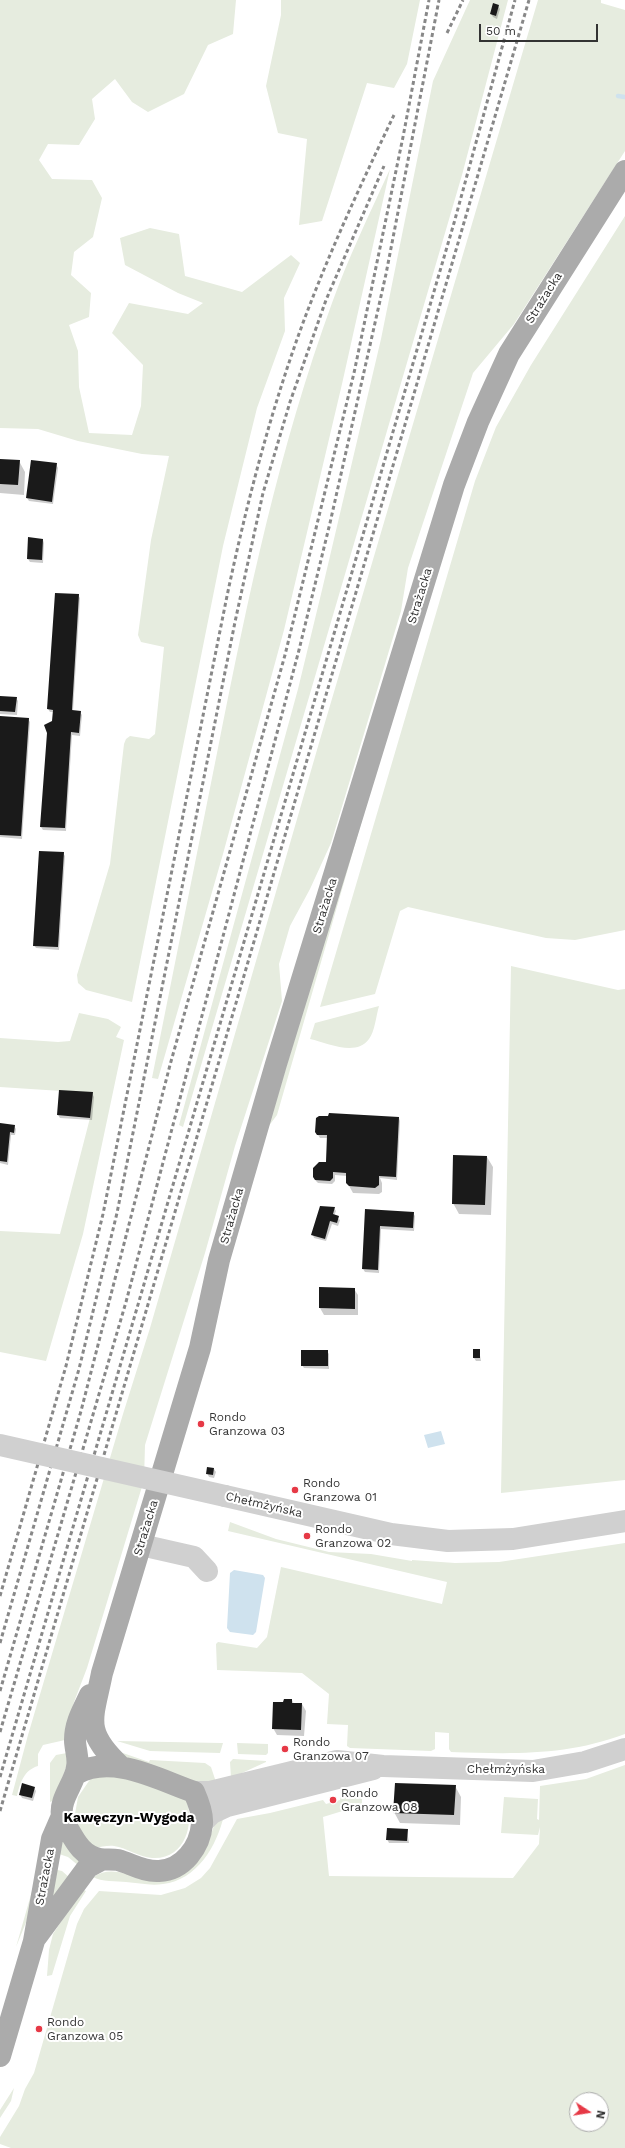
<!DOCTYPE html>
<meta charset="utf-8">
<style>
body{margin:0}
#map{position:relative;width:625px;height:2148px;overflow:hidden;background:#fff;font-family:"Work Sans",sans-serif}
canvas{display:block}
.north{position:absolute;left:569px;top:2092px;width:40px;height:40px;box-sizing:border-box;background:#fff;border:1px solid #adadad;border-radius:50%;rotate:102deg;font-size:11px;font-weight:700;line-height:16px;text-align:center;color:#333}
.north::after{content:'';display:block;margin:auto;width:14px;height:18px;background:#e63946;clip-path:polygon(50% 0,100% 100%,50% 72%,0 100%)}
.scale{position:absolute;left:479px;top:24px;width:119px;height:18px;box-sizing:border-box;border:2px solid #333;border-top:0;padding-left:5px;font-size:12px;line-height:14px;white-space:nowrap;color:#333;-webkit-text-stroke:3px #fff;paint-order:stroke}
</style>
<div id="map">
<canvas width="625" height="2148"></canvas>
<div class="north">N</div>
<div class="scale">50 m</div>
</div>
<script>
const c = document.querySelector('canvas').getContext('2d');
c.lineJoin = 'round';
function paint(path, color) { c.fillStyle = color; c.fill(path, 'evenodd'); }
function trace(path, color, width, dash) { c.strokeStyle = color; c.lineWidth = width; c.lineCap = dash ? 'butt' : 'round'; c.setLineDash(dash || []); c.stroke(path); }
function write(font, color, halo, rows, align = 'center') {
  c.font = font + ' "Work Sans",sans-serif'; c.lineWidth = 4; c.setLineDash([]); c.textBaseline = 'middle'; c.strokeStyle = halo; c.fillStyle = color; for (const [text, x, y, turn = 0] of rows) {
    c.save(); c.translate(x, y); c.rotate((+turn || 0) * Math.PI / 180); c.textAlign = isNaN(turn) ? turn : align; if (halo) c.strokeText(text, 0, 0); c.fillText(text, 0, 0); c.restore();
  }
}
paint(new Path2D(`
 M0,0H236L233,34L208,45L184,94L148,112L132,102L115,79L92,99L95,119L79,145L48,144L39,160L52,179L92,180L102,198L93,237L74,252L71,275L91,293L89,317L69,325L78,351L79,387L89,433L132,435L141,406L143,365L112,333L129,303L188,314L203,303L178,293L125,265L120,238L150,228L179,234L185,276L242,292L291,255L300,263L284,298L285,331L257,408L223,546L132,1002L86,990L78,983L77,975L110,864L124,744L126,739L130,736L149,739L155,734L164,647L141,642L138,635L151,540L169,456L142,454L78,441L38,429L0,428Z
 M281,0H420L407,64L394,88L367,83L322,221L299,225L307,139L278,133L266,86L281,15Z
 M470,0H508L462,175L183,1127L179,1125L298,689L322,590L381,339L433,81Z
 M538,0H601V3L625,10V151L514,324L473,373L408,568L401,611L331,843L310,889L290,926L279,964L282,1001L235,1146L205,1253L145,1445L144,1480L87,1668L74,1702L65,1740L43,1745L38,1754V1766C24,1770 20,1783 17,1796L12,1795L28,1735L123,1414L150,1328L321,736Z
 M390,169L342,384L284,630L223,854L158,1079L152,1078C174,968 196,858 218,748C248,597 279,448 332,303C348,258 370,213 390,169Z
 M625,216V930L575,940L546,938L408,907L400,911L375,994L320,1007L475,481L496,427L531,365Z
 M381,754L277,1115L268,1127Z
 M511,966L618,990L625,989V1480L501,1493Z
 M379,1006C376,1016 375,1031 369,1039C356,1057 328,1043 310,1039L315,1023Z
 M79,1013L108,1019L121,1027L116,1037L124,1040L83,1234L46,1361L0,1352V1231L60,1234L90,1118L92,1093L0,1087V1038L58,1042L70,1041Z
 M230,1522L276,1539L329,1552L371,1554L412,1561V1560L455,1563L499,1562L625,1543V1734C566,1756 513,1754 451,1752L449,1749V1733L435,1732V1749L431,1751L350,1748L347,1746L348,1725L327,1724L329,1694L302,1673L217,1670L216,1644L218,1642L257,1648L267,1637L281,1567L442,1604L447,1582L228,1531Z
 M117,1741L221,1743H223L220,1753L150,1751Z
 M237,1743L268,1744V1753L266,1755L238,1754Z
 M117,1751L149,1762L150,1760L205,1763L211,1767L216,1782L199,1783L120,1756Z
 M67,1753V1764L55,1800L50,1802V1763L56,1755Z
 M233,1759L266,1761V1762L231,1778L230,1762Z
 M625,1765V2148H11L0,2144V2137L19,2106L25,2089L34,2073L77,1924L84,1909L99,1891L161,1895L185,1888L201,1878L210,1868L237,1819L270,1813L323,1800L326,1804L340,1800L341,1795L362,1790V1805L323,1817L329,1876L513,1878L539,1844L540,1827L538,1835L501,1833L504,1797L538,1799L537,1819L539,1820L540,1786L586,1779ZM577,2100H601V2124H577Z
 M111,1773L186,1799C195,1824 185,1860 152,1858C139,1857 127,1848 114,1846C105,1845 98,1849 89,1847L75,1818V1814L78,1797L91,1778Z
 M224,1815C217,1846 197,1880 163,1884C151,1886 138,1883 126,1882C117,1881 101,1882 93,1877C109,1867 123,1873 139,1878L211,1834L214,1826Z
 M59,1829L80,1855L79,1866L68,1857L56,1853Z
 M53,1869L62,1871L70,1878L53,1901Z
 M38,1870L35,1900L16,1947Z
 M82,1889L86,1891L70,1916L52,1975L47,1976L49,1950L53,1934Z
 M14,2088L11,2101L0,2118V2110Z`), '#e6ecdf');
paint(new Path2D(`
 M441,1431L445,1444L428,1448L424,1435Z
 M234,1570L263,1575L265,1578L256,1632L253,1635L230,1632L227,1628L230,1573Z`), '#cfe2ee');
paint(new Path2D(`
 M498,6L500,9L497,19L493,17L491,14Z
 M0,460L19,461L25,472L24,495L0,493Z
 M56,464L58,468L53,504L29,501L27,498Z
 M43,540L44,543L43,563L30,562L28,559Z
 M78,595L80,598L73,711L80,712L82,715L80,736L72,735L66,831L43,830L41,827L54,712H50L48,709Z
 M0,697L16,698L18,701L17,715L0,714Z
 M0,717L28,719L30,722L22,839L0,837Z
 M63,853L65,856L59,950L36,948L34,945Z
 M92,1093L94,1097L92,1120L60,1118L58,1115Z
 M399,1118L400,1121L397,1180L380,1178L382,1183V1192L379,1194L353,1193L347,1182V1176L335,1175V1181L332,1184L318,1183L316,1181L314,1177L326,1163L328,1138H320L316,1132Z
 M0,1124L14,1126L16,1129L15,1135H11L8,1165L0,1163Z
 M487,1157L493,1167L491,1215L459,1214L453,1203Z
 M334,1208L336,1211L334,1216L340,1220L338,1226L332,1224L326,1241L314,1238L313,1235Z
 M366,1210L413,1213L415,1216L414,1231L381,1229L379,1273L365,1272L363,1269Z
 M354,1289L358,1295V1315H324L320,1308Z
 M479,1350L481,1361H476L474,1358Z
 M327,1351L329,1354V1369L304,1368L302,1365Z
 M214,1469L216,1472L214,1478L209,1477L207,1473Z
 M292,1700L294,1704H302L306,1711L304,1736L277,1735L273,1728L284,1703Z
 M455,1786L461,1797L460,1825L400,1823L394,1812Z
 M34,1788L36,1791L33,1801L22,1798L20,1794Z
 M407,1830L409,1843H389L387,1839Z`), '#0003');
trace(new Path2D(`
 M618,96L625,97`), '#cfe2ee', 4.5);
paint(new Path2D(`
 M493,3L499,5L496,16L490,14Z
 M0,459L20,460L18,485L0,484Z
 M31,460L57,463L52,502L26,498Z
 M28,537L43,539L42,560L27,559Z
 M55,593L79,594L72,710L81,711L79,733L71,732L65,828L40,827L47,733L44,725L52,721L53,710L47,709Z
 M0,696L17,697L15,712L0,711Z
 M0,716L29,718L21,836L0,835Z
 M39,851L64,852L58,947L33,946Z
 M59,1090L93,1092L90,1118L57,1115Z
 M329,1113L399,1117L396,1177L379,1176V1185L375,1188L349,1186L346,1183V1173L333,1172V1178L330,1181L315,1180L313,1177V1168L319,1162H326L327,1135H317L315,1132L316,1118L319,1116H328Z
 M0,1123L15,1125L14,1133L10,1132L7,1162L0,1161Z
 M453,1155L487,1156L485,1205L452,1204Z
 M320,1206L335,1207L333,1214L339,1216L337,1223L330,1221L325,1239L311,1235Z
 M365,1209L414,1212L413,1228L380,1226L378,1270L362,1269Z
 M319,1287L355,1288V1309L319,1308Z
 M473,1349H480V1358H473Z
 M301,1350H328V1366H301Z
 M207,1467L214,1468L213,1475L206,1474Z
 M284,1699H292V1703H302L301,1730L272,1729L273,1702H283Z
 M22,1783L35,1787L32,1798L19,1795Z
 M395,1783L456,1785L454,1815L393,1813Z
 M387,1828L408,1829L407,1841L386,1840Z`), '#1a1a1a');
trace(new Path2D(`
 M225,1496L391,1534L448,1541L513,1539L625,1521
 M141,1545L194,1557L207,1571
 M194,1792H210L337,1761L383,1766L533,1771L585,1762L625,1749
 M202,1823L212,1813L227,1806L373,1769`), '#d0d0d0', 22);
trace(new Path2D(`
 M120,1766C82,1730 93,1719 102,1673L200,1348L219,1260L276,1064L454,485L478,422L509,354L625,171
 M76,1774C112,1753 159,1780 194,1792C198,1801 203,1814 202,1824C200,1847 183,1870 159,1871C144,1872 132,1864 118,1860C112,1859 106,1860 100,1859C82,1856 75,1841 67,1827C66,1823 62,1819 62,1816C59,1799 75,1783 77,1767C79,1758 75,1749 75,1740C75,1723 83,1710 90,1695
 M37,1936L88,1867L101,1860
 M0,2056L34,1941L52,1839L62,1816`), '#ababab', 22);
trace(new Path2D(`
 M447,33L463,0
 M0,1596L66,1366L103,1214L227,596C246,506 269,417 300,331C327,257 360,186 394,115
 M0,1643L79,1369L117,1213L235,622L263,493L290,402L326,300L384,166
 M0,1691L81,1411L170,1065L285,655L354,373L403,137L429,0
 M0,1732L126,1302L299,650L330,523L386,274L439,0
 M0,1777L454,223L515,0
 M0,1811L529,0`), '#888', 3, [4, 3]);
trace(new Path2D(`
 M0,1445L225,1496`), '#d0d0d0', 22);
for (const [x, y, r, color] of [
 [201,1424,4,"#e63946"],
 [295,1490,4,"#e63946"],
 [307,1536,4,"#e63946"],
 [285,1749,4,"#e63946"],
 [333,1800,4,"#e63946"],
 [39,2029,4,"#e63946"]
]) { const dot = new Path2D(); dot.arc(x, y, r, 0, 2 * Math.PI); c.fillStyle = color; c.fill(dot); trace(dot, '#fff', 1.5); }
write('12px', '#333', '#fff', [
 ["Strażacka",544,298,-58],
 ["Strażacka",420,596,-73],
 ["Strażacka",325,906,-73],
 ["Strażacka",232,1216,-74],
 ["Chełmżyńska",264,1505,13],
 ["Strażacka",146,1528,-73],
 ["Chełmżyńska",506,1769],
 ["Strażacka",45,1877,-79]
]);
write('12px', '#333', '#fff', [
 ["Rondo",209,1417],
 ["Granzowa 03",209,1431],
 ["Rondo",303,1483],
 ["Granzowa 01",303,1497],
 ["Rondo",315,1529],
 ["Granzowa 02",315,1543],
 ["Rondo",293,1742],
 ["Granzowa 07",293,1756],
 ["Rondo",341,1793],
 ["Granzowa 08",341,1807],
 ["Rondo",47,2022],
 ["Granzowa 05",47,2036]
], 'left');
write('bold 14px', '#000', '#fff', [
 ["Kawęczyn-Wygoda",129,1818]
]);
</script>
